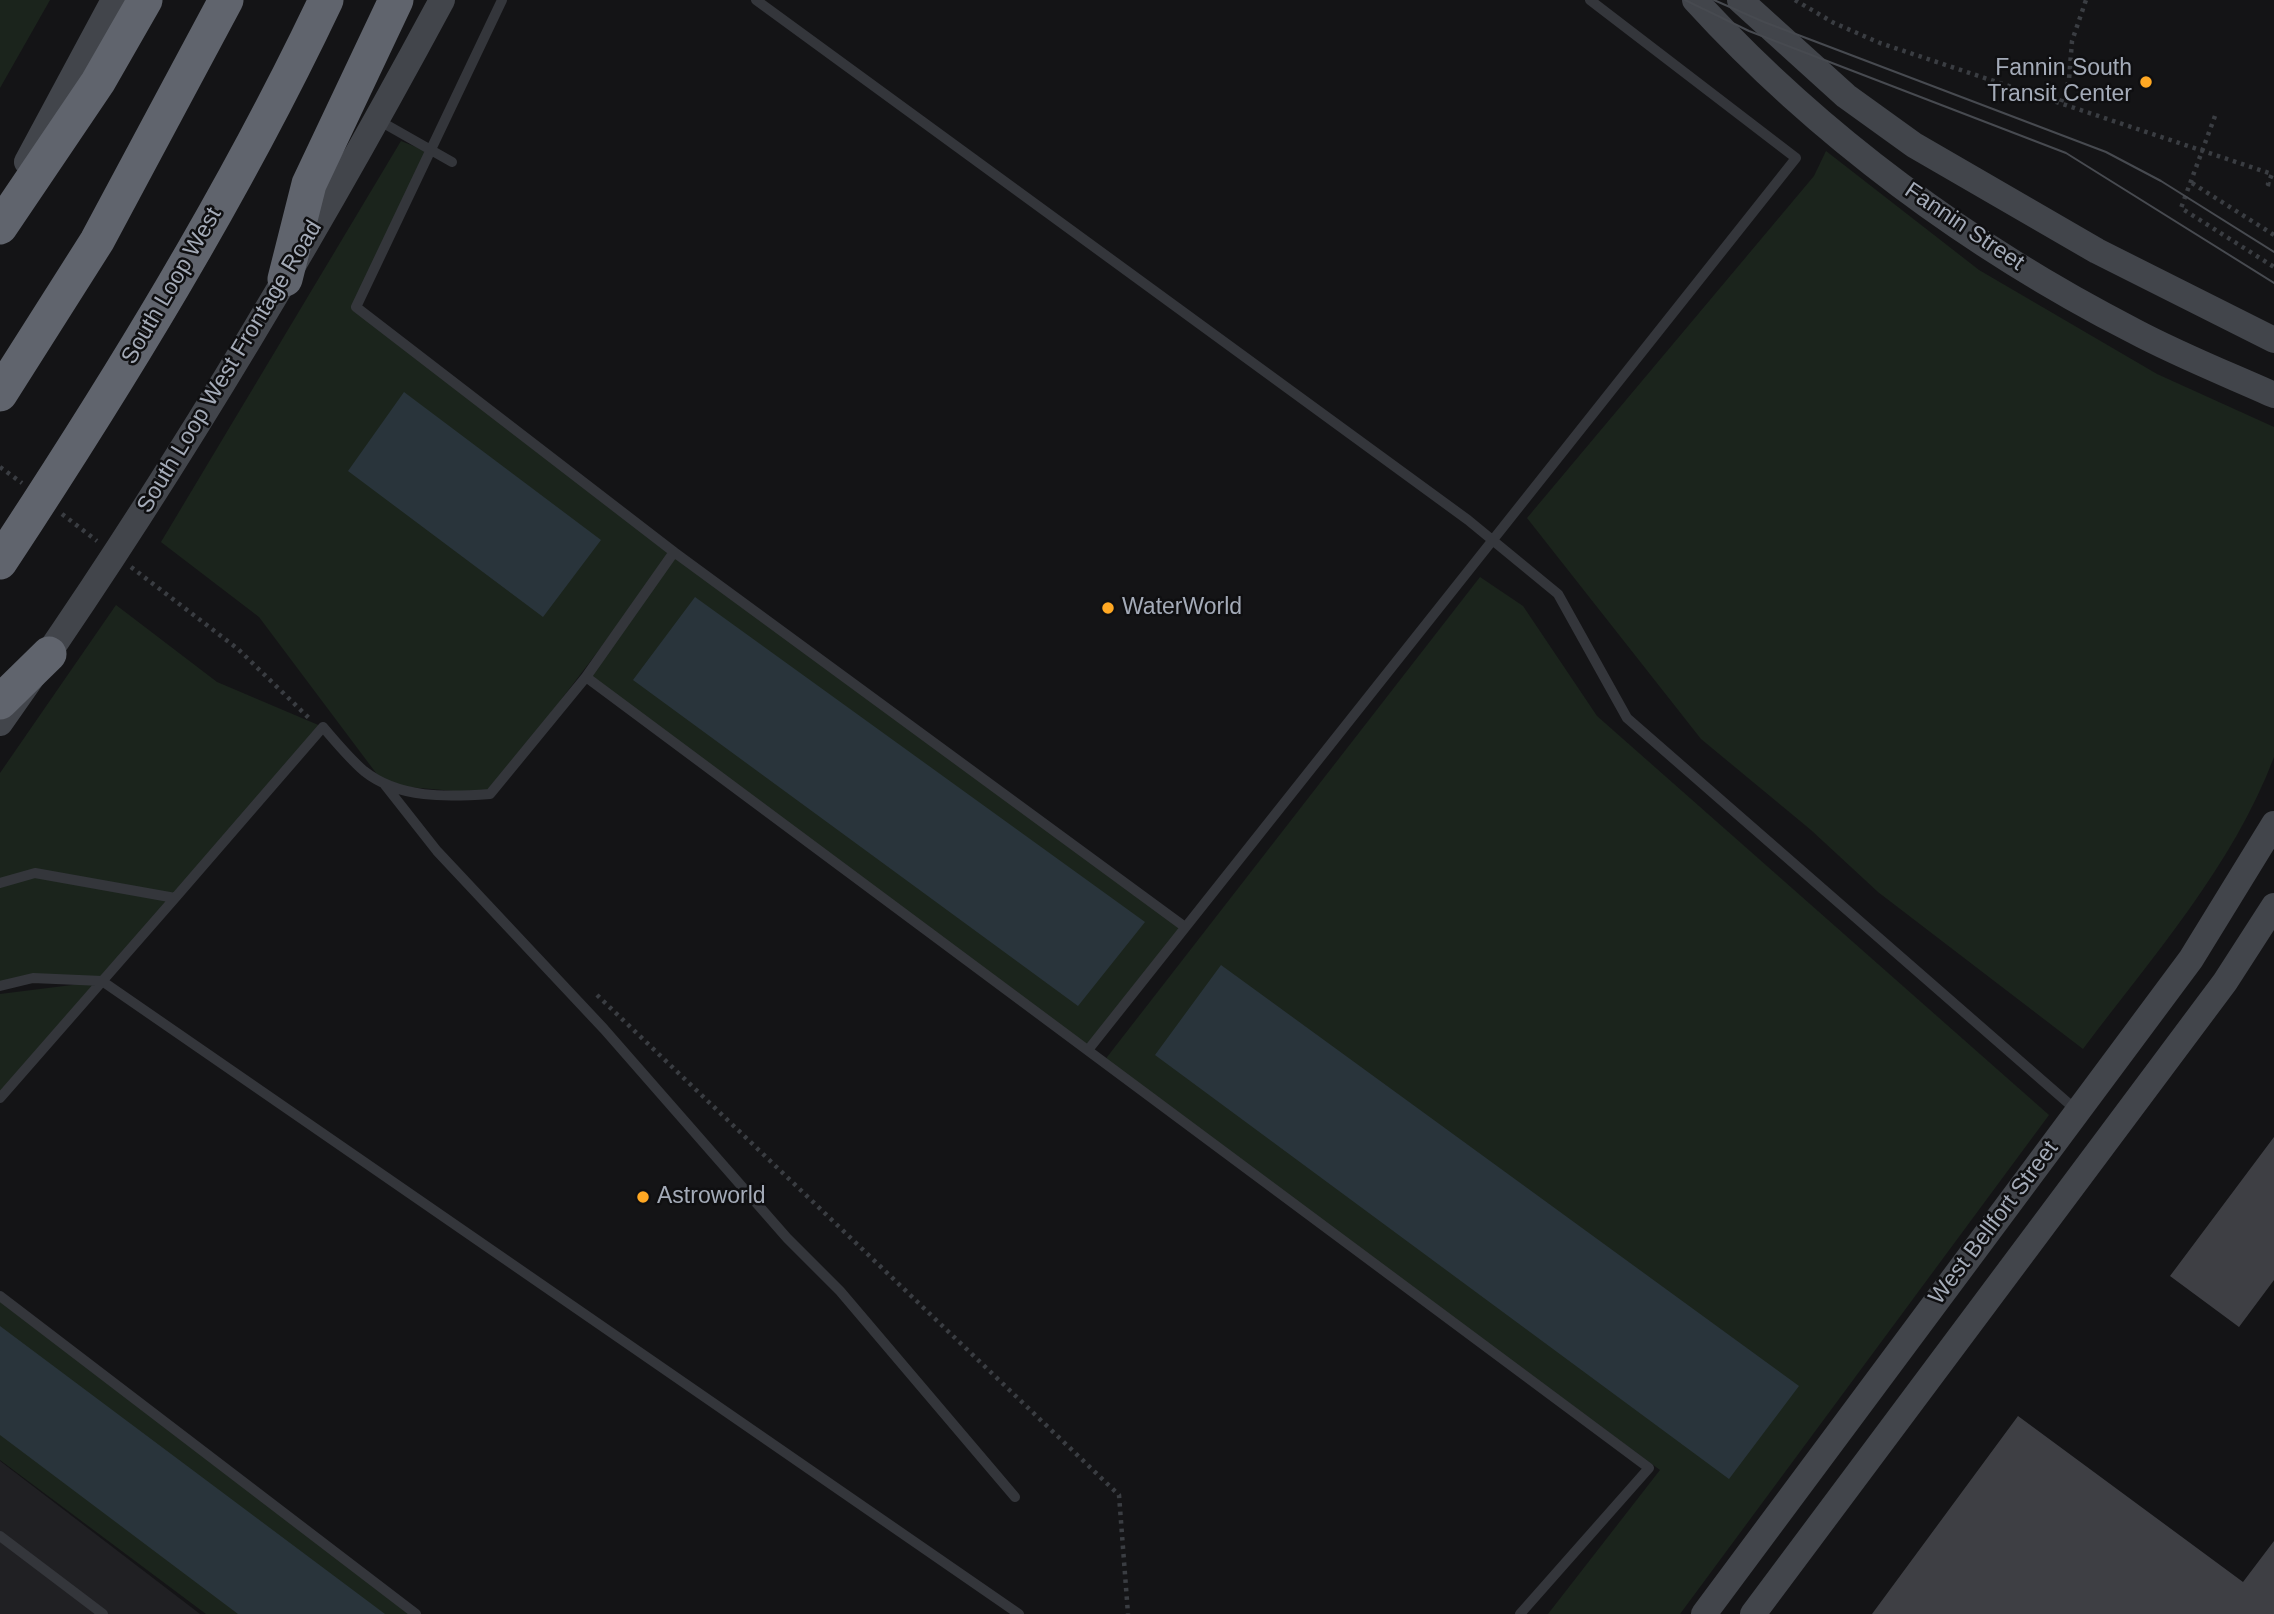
<!DOCTYPE html>
<style>
body{margin:0}
canvas{display:block;background:#141416}
</style>
<canvas width="2274" height="1614"></canvas>
<script>
const c = document.querySelector('canvas').getContext('2d');
c.lineJoin = 'round';
function paint(path, color) { c.fillStyle = color; c.fill(path, 'evenodd'); }
function trace(path, color, width, dash) { c.strokeStyle = color; c.lineWidth = width; c.lineCap = dash ? 'butt' : 'round'; c.setLineDash(dash || []); c.stroke(path); }
function write(font, color, halo, rows, align = 'center') {
  c.font = font + ' Helvetica,sans-serif'; c.lineWidth = 5; c.setLineDash([]); c.textBaseline = 'middle'; c.strokeStyle = halo; c.fillStyle = color; for (const [text, x, y, turn = 0] of rows) {
    c.save(); c.translate(x, y); c.rotate((+turn || 0) * Math.PI / 180); c.textAlign = isNaN(turn) ? turn : align; if (halo) c.strokeText(text, 0, 0); c.fillText(text, 0, 0); c.restore();
  }
}
paint(new Path2D(`
 M0,1461L200,1614H0Z`), '#202023');
paint(new Path2D(`
 M0,0H50L0,88Z
 M401,141L431,153L357,306L674,552L1185,927L1088,1050L586,677L657,574L489,794L385,785L259,617L161,542Z
 M1826,151L1979,270L2157,374L2274,427V757C2233,866 2152,957 2083,1049L1878,892L1811,830L1701,739L1527,518L1814,176Z
 M1480,577L1523,606L1597,716L2049,1115L1680,1614H1548L1660,1470L1104,1061Z
 M116,605L217,682L323,727L0,1098V994L96,982L33,978L0,986V773Z
 M0,1296L416,1614H206L0,1460Z`), '#1b241c');
paint(new Path2D(`
 M404,392L601,540L543,617L348,471Z
 M695,597L1145,922L1078,1006L633,680Z
 M1221,965L1799,1386L1729,1479L1155,1055Z
 M0,1326L385,1614H238L0,1435Z`), '#29343b');
paint(new Path2D(`
 M2274,1137V1280L2239,1327L2170,1276Z
 M2018,1416L2243,1582L2274,1541V1614H1872Z`), '#3e3f44');
trace(new Path2D(`
 M1795,0L1834,23L1880,43L2272,174L2268,184L2274,185
 M2061,102L2069,80L2072,41L2086,0
 M2215,116L2181,208L2274,267
 M2192,183L2274,235
 M0,467L22,483
 M62,514L97,541
 M131,567L238,649L311,720
 M597,995L1119,1495L1128,1614`), '#3a3d42', 4.5, [3.5, 5]);
trace(new Path2D(`
 M502,0L356,307L674,552L586,677L1649,1468L1520,1614
 M756,0L1468,520L1558,594L1627,718L2075,1109
 M378,120L452,162
 M674,552L1185,927
 M385,785L437,851L604,1029L787,1238L840,1291L1015,1497
 M0,883L35,873L175,898L323,727C336,742 349,758 364,771C399,799 447,797 490,794L586,677
 M0,986L33,978L102,981L1019,1614
 M1088,1050L1796,158L1590,0
 M0,1098L175,898
 M0,1296L416,1614
 M0,1536L103,1614`), '#34363b', 10);
trace(new Path2D(`
 M1695,0C1818,135 1972,248 2134,331C2179,355 2227,374 2274,395
 M1740,0L1846,96L1914,145L2097,251L2274,340
 M27,162L114,0
 M0,723C163,492 308,249 442,0
 M1704,1614L2191,959L2274,824
 M1753,1614L2225,982L2274,906`), '#42454b', 26);
trace(new Path2D(`
 M0,227L98,82L145,0
 M285,279L309,184L396,0
 M0,394L97,241L226,0
 M0,562C119,381 233,196 326,0
 M0,702L49,654`), '#60646d', 35);
trace(new Path2D(`
 M1685,0L1749,31L2066,153L2274,283
 M1714,0L1764,22L2106,152L2161,181L2274,252`), '#474a50', 2);
for (const [x, y, r, color] of [
 [2146,82,7,"#ffa823"],
 [1108,608,7,"#ffa823"],
 [643,1197,7,"#ffa823"]
]) { const dot = new Path2D(); dot.arc(x, y, r, 0, 2 * Math.PI); c.fillStyle = color; c.fill(dot); trace(dot, '#0f0f11', 2.5); }
write('23px', '#a4abb8', '#0f0f11', [
 ["Fannin South",2132,69,"right"],
 ["Transit Center",2132,95,"right"],
 ["WaterWorld",1122,608],
 ["Astroworld",657,1197]
], 'left');
write('23px', '#a4abb8', '#0f0f11', [
 ["Fannin Street",1964,227,34],
 ["South Loop West",172,286,-60],
 ["South Loop West Frontage Road",230,367,-59],
 ["West Bellfort Street",1994,1223,-53]
]);
</script>
